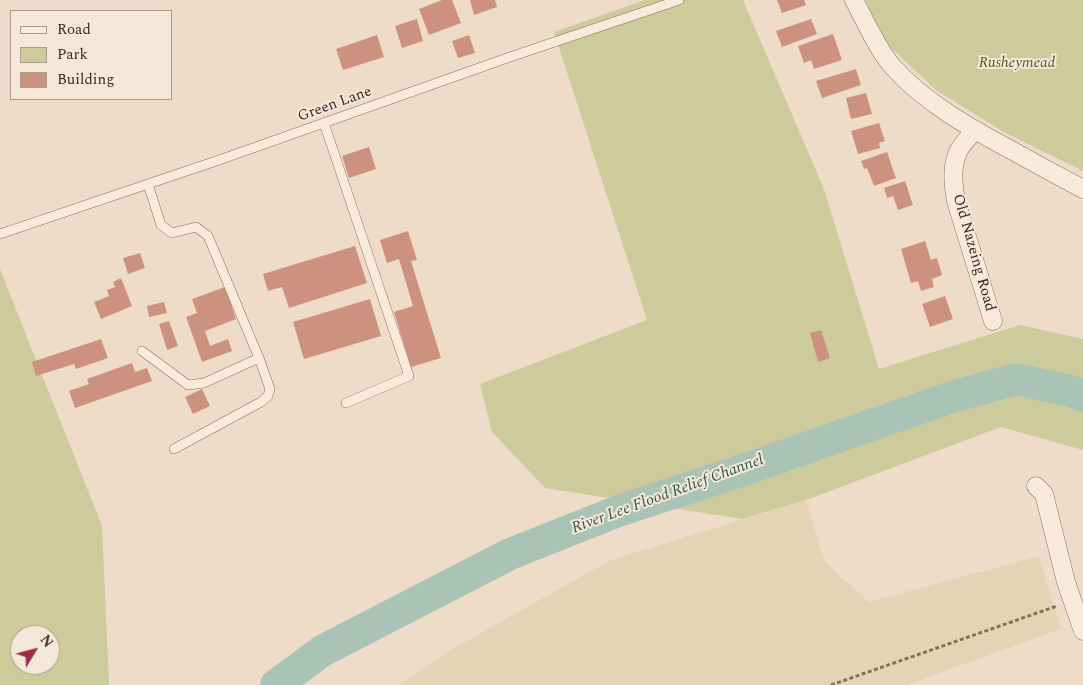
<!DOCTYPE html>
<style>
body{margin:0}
#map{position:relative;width:1083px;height:685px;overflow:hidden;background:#eedcc9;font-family:Spectral,serif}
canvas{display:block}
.legend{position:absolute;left:10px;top:10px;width:162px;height:90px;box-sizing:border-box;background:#f6e8d8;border:1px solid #ab9c8f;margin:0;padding:6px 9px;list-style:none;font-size:15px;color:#3b2921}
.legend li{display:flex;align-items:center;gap:10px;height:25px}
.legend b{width:25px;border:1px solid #ab9c8f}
.north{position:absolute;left:10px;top:625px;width:50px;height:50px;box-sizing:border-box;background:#f6e8d8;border:1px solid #ab9c8f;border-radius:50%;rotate:53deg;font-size:14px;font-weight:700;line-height:20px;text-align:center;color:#3b2921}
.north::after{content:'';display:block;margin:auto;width:18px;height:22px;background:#992e42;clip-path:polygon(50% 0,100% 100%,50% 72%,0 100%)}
</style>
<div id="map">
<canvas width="1083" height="685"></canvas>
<ul class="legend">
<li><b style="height:6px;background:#f9ebdc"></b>Road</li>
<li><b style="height:14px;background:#cdca9c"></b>Park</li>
<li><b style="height:14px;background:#cc927f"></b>Building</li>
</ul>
<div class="north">N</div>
</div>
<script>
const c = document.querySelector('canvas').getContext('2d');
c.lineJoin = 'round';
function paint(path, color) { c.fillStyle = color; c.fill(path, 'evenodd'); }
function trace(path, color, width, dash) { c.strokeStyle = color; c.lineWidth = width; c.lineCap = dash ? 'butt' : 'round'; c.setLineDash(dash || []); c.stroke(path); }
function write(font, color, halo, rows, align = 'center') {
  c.font = font + ' Spectral,serif'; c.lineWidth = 4; c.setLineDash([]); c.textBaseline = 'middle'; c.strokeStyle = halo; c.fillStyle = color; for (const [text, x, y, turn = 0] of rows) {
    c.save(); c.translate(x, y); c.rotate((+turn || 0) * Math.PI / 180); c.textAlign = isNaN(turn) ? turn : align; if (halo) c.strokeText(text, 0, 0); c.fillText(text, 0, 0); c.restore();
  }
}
paint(new Path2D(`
 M806,500L824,561L869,602L1039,556L1061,629L909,684V685H400L447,652L611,560Z`), '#e4d4b6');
paint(new Path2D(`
 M645,0H743L824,189L879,369L1020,325L1083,339V450L1001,427L806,500L742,519L545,488L492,432L480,384L647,320L554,32Z
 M865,0H1083V171L1002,131L936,90L886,43Z
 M0,269L102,526L109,685H0ZM20,635H50V665H20Z`), '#cdca9c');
trace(new Path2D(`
 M276,685L322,651L510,554L621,510L743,470L952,397L1016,379L1074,392L1083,396`), '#a9c3b7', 32);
paint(new Path2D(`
 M442,0H452L461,23L429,35L419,9Z
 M470,0H495L497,7L474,15Z
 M777,0H804L806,5L782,13Z
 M417,19L423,41L402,48L395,26Z
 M811,19L817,34L782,47L776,31Z
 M833,34L842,60L814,69L811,60L804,63L798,46Z
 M377,35L384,57L343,70L336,49Z
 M469,35L475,53L458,58L452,41Z
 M856,69L861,85L822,98L816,81Z
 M866,93L872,114L851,119L846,98Z
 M879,123L885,141L879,143L880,148L858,154L851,131Z
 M369,147L376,169L349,178L342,156Z
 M887,152L896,178L874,186L867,168L864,169L861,161Z
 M905,181L913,205L898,210L893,196L887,198L884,188Z
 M408,231L417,260L411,261L441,358L411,367L394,312L413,306L399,259L387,263L380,240Z
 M925,241L931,260L937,258L942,275L932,279L934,287L921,291L918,281L911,283L901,249Z
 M355,246L367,283L289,308L282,287L268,291L263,274Z
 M140,253L145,268L128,274L123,258Z
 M121,278L132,306L101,319L94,302L109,296L107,290L115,287L113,282Z
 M225,287L236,319L205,331L210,346L228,339L232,351L202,362L186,317L197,313L192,299Z
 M945,296L953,319L930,327L922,304Z
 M370,299L381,336L304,359L293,322Z
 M164,302L167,313L149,317L147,306Z
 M169,321L178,346L167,350L159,324Z
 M821,330L830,358L818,362L810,333Z
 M101,339L108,358L76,369L74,364L36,376L32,362Z
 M132,363L135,372L147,368L152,381L75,408L69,391L89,384L87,379Z
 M202,389L210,406L193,414L185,397Z`), '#cc927f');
const lane = new Path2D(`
 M324,123L409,376L346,403
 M0,234L222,159L510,57L679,0
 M142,351L188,385L204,383L259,358L208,236L196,227L172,233L161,225L148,184
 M174,449L261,402L268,396L270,389L259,358`);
const street = new Path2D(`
 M854,0C865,21 877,48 892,66C925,103 970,128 1013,151C1036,164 1060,177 1083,189
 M974,131C969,137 963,143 959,150C951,166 953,184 956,201L993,321
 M1036,486L1044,494L1066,582L1083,631`);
trace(lane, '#8b6d5d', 10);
trace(street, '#8b6d5d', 19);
trace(new Path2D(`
 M831,685L1057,606`), '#8b6d5d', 3, [4, 2.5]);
trace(lane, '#f9ebdc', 9);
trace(street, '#f9ebdc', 18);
write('italic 15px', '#545728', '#f6e8d8', [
 ["Rusheymead",1017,64]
]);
write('15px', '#3b2921', '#f6e8d8', [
 ["Green Lane",335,105,-20],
 ["Old Nazeing Road",973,253,74]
]);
write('italic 16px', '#305b50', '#f6e8d8', [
 ["River Lee Flood Relief Channel",668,495,-20]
]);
</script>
